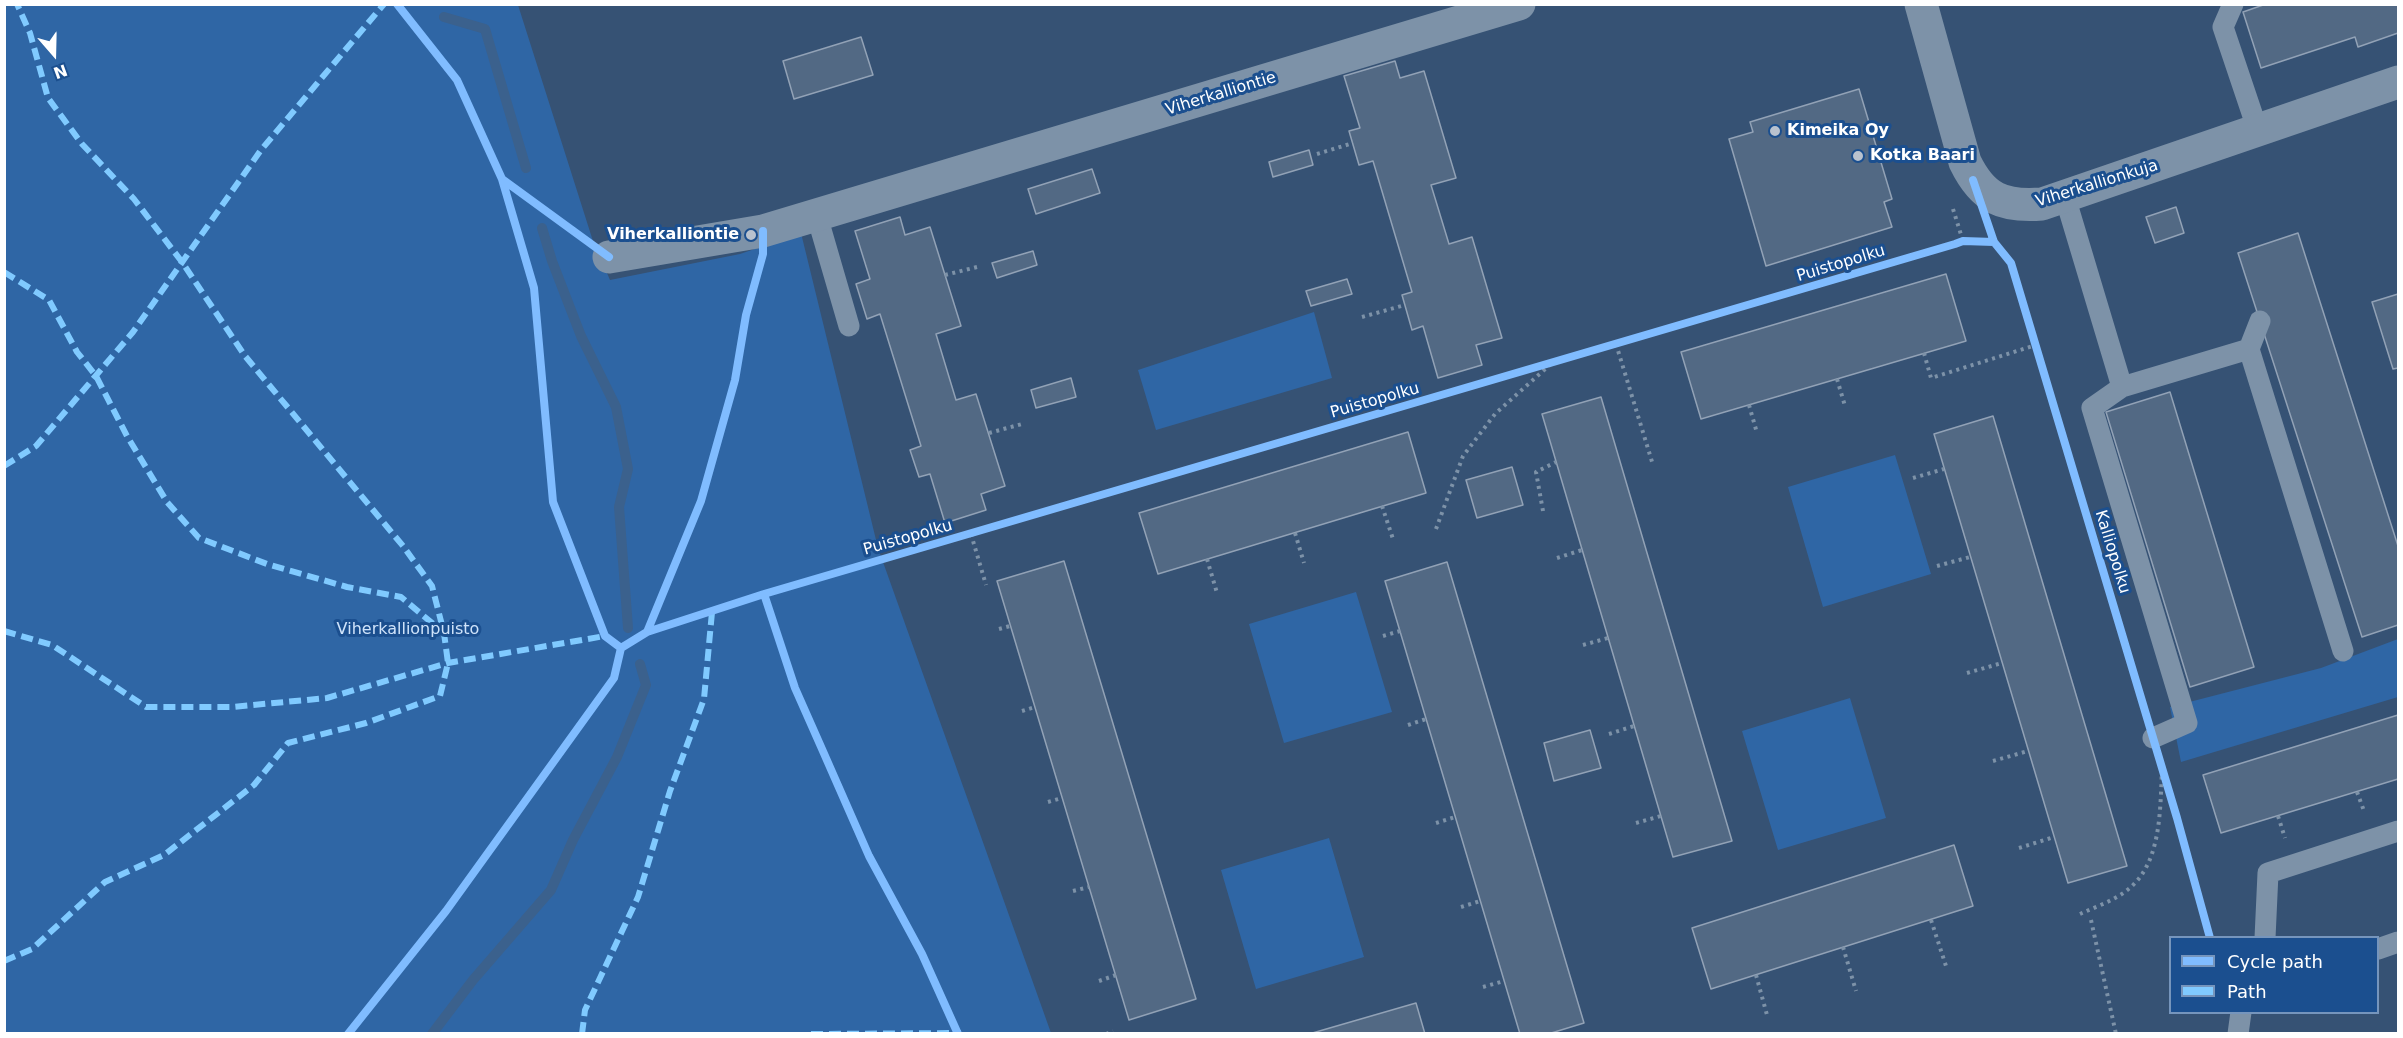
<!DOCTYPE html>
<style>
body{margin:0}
#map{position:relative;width:2403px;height:1038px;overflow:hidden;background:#365274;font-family:"DejaVu Sans",sans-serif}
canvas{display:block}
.frame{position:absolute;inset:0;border:6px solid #fff;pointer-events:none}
.legend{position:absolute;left:2169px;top:936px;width:210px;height:78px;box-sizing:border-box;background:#1b4f8f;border:2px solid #7695bc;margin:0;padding:8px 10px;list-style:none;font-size:18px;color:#fff}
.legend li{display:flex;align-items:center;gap:12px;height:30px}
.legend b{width:30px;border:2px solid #7695bc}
.north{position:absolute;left:24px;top:24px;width:60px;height:60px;-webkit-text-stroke:4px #1b4f8f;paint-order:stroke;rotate:160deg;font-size:16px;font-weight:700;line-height:24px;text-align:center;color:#fff}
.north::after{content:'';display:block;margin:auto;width:21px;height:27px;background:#fff;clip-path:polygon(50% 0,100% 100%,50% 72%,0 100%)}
</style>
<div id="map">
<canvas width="2403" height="1038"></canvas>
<div class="frame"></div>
<ul class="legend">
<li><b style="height:8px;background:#80bcff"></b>Cycle path</li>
<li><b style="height:8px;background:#80caff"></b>Path</li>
</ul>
<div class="north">N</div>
</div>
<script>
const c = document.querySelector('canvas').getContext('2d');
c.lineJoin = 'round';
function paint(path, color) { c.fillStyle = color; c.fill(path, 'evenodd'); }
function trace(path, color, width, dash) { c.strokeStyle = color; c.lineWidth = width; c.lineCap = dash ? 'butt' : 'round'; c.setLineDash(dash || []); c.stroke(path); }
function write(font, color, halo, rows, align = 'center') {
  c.font = font + ' "DejaVu Sans",sans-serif'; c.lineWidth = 6; c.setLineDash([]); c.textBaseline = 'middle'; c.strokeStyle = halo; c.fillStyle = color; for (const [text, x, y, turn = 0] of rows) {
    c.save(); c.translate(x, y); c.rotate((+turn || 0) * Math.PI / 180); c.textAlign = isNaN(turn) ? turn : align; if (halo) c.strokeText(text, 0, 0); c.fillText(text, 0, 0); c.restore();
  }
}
paint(new Path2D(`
 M5,5H518L592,238L610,280L740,254L801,233L878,548L1051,1033L5,1034Z
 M1314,312L1332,378L1156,430L1138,370Z
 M1895,455L1931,574L1823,607L1788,487Z
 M1356,592L1392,712L1284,743L1249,624Z
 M2398,639V697L2181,762L2170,707L2321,668Z
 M1850,698L1886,818L1778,850L1742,731Z
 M1329,838L1364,957L1256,989L1221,870Z`), '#2f66a5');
trace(new Path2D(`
 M444,17L485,29L526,168
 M542,228L552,261L581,336L616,407L628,469L619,507L628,628
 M432,1034L473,980L551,890L573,840L617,757L646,685L640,664`), '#3b618d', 10);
const building = new Path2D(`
 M2266,4H2398V33L2358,47L2355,37L2261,68L2243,12Z
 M861,37L873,75L794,99L783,61Z
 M1395,61L1400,78L1424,71L1456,178L1431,185L1449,244L1472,237L1502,338L1476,345L1482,365L1438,378L1423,326L1412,330L1402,295L1412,292L1373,161L1359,165L1349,131L1360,128L1344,76Z
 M1859,89L1892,199L1884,202L1892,227L1766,266L1729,139L1753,132L1750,122Z
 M1309,150L1313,165L1273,177L1269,162Z
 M1092,169L1100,193L1036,214L1028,189Z
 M2176,207L2184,233L2155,243L2146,217Z
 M900,217L905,235L930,227L961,326L936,334L956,400L976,394L1005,486L981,494L986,510L945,523L930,474L919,477L910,450L921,446L880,314L867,319L856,284L870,279L855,231Z
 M2298,233L2398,546V625L2362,637L2238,253Z
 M1033,251L1037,265L997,278L992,263Z
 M1946,274L1966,341L1701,419L1681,352Z
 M1347,279L1352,294L1311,306L1306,291Z
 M2398,294V368L2393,369L2372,302Z
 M1071,378L1076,397L1036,408L1031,390Z
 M2170,392L2254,667L2190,687L2106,412Z
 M1601,397L1732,841L1673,857L1542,414Z
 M1993,416L2127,866L2068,883L1934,434Z
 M1408,432L1426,493L1158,574L1139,513Z
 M1512,467L1523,505L1477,518L1466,480Z
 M1064,561L1196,999L1129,1020L997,581Z
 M1447,562L1584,1023L1548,1034H1520L1385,581Z
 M2398,715V779L2221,833L2203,775Z
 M1590,730L1601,768L1554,781L1544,743Z
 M1954,845L1973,906L1711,989L1692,928Z
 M1416,1003L1425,1034H1309Z`);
paint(building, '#526984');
trace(building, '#92a2b6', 1.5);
trace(new Path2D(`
 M1317,154L1353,143
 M1953,209L1963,241
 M945,275L977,267
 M1362,317L1405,305
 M1616,344L1653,465
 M1924,353L1931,378L2036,345
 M1837,379L1845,406
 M1749,405L1757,433
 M989,433L1022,424
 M1913,478L1944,469
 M1382,506L1393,539
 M1543,511L1536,472L1556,462
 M1436,529L1463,456L1495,414L1552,363
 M1295,533L1304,563
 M971,534L986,585
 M1557,558L1582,550
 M1207,559L1217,593
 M1937,566L1970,557
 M999,629L1010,626
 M1383,636L1400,631
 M1583,645L1608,638
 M1967,673L2002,663
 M1022,711L1035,707
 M1408,725L1426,719
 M1609,734L1634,726
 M1993,761L2028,751
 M2357,792L2364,811
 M1048,802L1062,798
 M2278,816L2285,838
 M1436,823L1455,817
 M1636,823L1661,816
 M2019,848L2054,837
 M1073,891L1089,887
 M1461,907L1480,901
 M2080,914C2095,907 2113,901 2126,891C2162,865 2160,809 2162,769
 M1931,920L1946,966
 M2091,920L2116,1034
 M1843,947L1856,991
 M1756,975L1767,1015
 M1099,981L1116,975
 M1483,987L1504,981
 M1106,1034L1113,1031`), '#7d92a8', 4, [3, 4.5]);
trace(new Path2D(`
 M2233,4L2223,27L2258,131
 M2065,197L2122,387L2249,349L2343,651
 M817,216L849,326
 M2249,349L2260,321
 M2122,387L2092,408L2187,723L2153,738
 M2265,938L2268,873L2398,831
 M2378,949L2398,942
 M2238,1034L2241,1012`), '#7d92a8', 21);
trace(new Path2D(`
 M1921,4L1965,162C1983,199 2003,207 2042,204L2398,82
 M609,257L763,231L1519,4`), '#7d92a8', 33);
trace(new Path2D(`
 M4,272L49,300L77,352L96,376L127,436L167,502L199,538L267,564L347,587L401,597L444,633
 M4,466L36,446L133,332L261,150L384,4
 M4,631L52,645L146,707H232L327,698L448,663L605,636
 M4,961L32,949L105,882L164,855L254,785L288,743L366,723L440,696L448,663L444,633L432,586L403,546L245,356L182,262L134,199L82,144L48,98L30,33L17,4
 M582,1034L585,1010L638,897L670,791L704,699L712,612
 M811,1034L961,1033`), '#80caff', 6, [12, 6]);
trace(new Path2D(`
 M397,4L457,80L502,179L609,257
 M502,179L534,288L553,502L605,636L621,648
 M1973,180L1994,242L2011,263L2177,818L2210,938
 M764,594L795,688L822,749L869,856L922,954L958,1034
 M647,632L764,594L1955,244L1963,241L1994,242
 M348,1034L446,911L614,678L621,648L647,632L701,501L735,380L746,315L763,254V231`), '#80bcff', 8);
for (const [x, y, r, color] of [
 [1775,131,6,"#b9c2ce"],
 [1858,156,6,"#b9c2ce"],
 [751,235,6,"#b9c2ce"]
]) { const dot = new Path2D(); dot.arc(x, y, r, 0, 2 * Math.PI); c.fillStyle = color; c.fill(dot); trace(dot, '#1b4f8f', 2); }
write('16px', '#fff', '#1b4f8f', [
 ["Viherkalliontie",1221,94,-17],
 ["Viherkallionkuja",2097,184,-17],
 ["Puistopolku",1841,264,-17],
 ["Puistopolku",1375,401,-16],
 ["Puistopolku",908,538,-16],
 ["Kalliopolku",2112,552,73]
]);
write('bold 16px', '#fff', '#1b4f8f', [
 ["Kimeika Oy",1787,131],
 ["Kotka Baari",1870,156],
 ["Viherkalliontie",739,235,"right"]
], 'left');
write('16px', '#cfe3fa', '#1b4f8f', [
 ["Viherkallionpuisto",408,630]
]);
</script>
